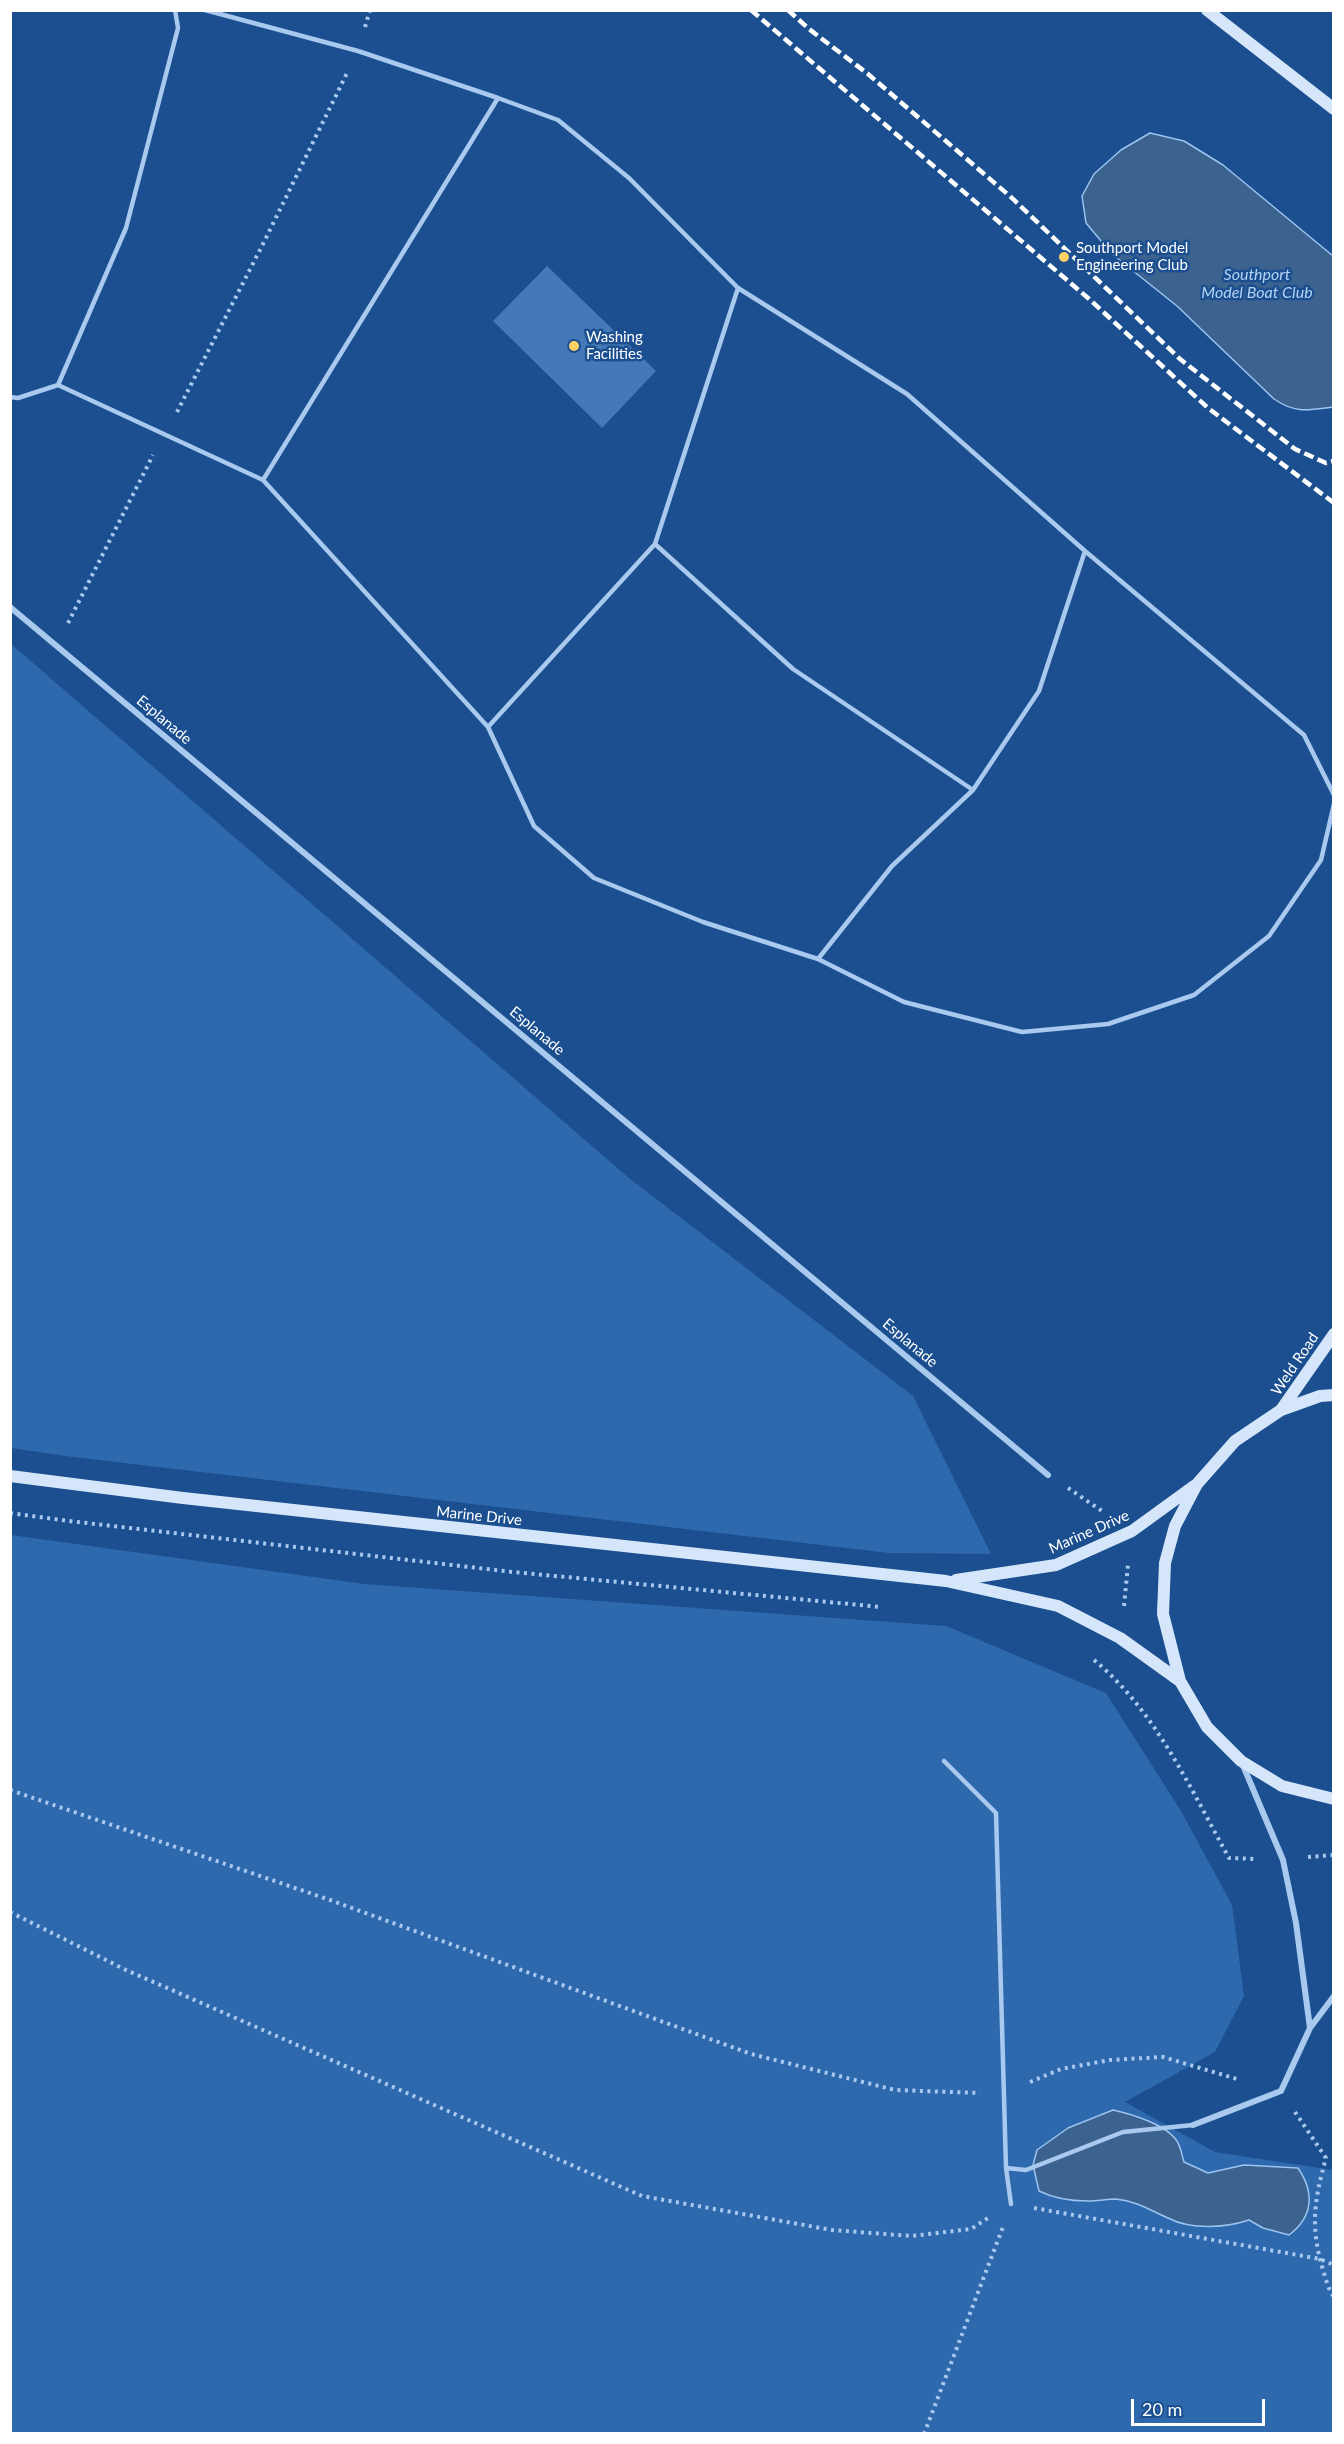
<!DOCTYPE html>
<style>
body{margin:0}
#map{position:relative;width:1344px;height:2444px;overflow:hidden;background:#1b4f8f;font-family:Lato,sans-serif}
canvas{display:block}
.frame{position:absolute;inset:0;border:12px solid #fff;pointer-events:none}
.scale{position:absolute;left:1131px;top:2399px;width:134px;height:27px;box-sizing:border-box;border:3px solid #fff;border-top:0;padding-left:8px;font-size:18px;line-height:21px;white-space:nowrap;color:#fff;-webkit-text-stroke:4px #1b4f8f;paint-order:stroke}
</style>
<div id="map">
<canvas width="1344" height="2444"></canvas>
<div class="frame"></div>
<div class="scale">20 m</div>
</div>
<script>
const c = document.querySelector('canvas').getContext('2d');
c.lineJoin = 'round';
function paint(path, color) { c.fillStyle = color; c.fill(path, 'evenodd'); }
function trace(path, color, width, dash) { c.strokeStyle = color; c.lineWidth = width; c.lineCap = dash ? 'butt' : 'round'; c.setLineDash(dash || []); c.stroke(path); }
function write(font, color, halo, rows, align = 'center') {
  c.font = font + ' Lato,sans-serif'; c.lineWidth = 5; c.setLineDash([]); c.textBaseline = 'middle'; c.strokeStyle = halo; c.fillStyle = color; for (const [text, x, y, turn = 0] of rows) {
    c.save(); c.translate(x, y); c.rotate((+turn || 0) * Math.PI / 180); c.textAlign = isNaN(turn) ? turn : align; if (halo) c.strokeText(text, 0, 0); c.fillText(text, 0, 0); c.restore();
  }
}
paint(new Path2D(`
 M11,644L629,1178L913,1396L991,1554L889,1553L73,1457L11,1448Z
 M11,1535L364,1584L946,1626L1106,1693L1181,1811L1232,1905L1244,1996L1215,2052L1125,2102L1215,2152L1333,2170V2433L11,2434Z`), '#2e69ad');
const water = new Path2D(`
 M1150,133L1184,141L1223,165L1333,256V407C1309,410 1296,414 1274,399L1177,306L1112,254L1086,223L1082,196L1094,174L1121,150Z
 M1113,2110C1131,2114 1169,2125 1178,2143C1181,2148 1182,2156 1184,2162L1208,2173L1244,2165L1298,2168C1315,2193 1313,2217 1289,2235L1263,2228L1249,2220C1225,2228 1191,2230 1168,2218C1150,2210 1136,2201 1116,2199C1107,2199 1098,2201 1088,2201C1072,2201 1053,2198 1039,2191L1033,2165L1037,2150L1068,2128Z`);
paint(water, '#3c6290');
trace(water, '#9cc4f0', 1.5);
paint(new Path2D(`
 M547,266L656,371L602,428L493,321Z`), '#4478b7');
trace(new Path2D(`
 M365,27L370,10
 M177,412L265,240L347,73
 M68,623L153,455
 M1068,1488L1102,1511
 M10,1513L69,1521L513,1572L881,1607
 M1124,1606L1128,1565
 M1094,1660C1156,1711 1191,1790 1229,1858L1256,1859
 M10,1790L330,1900L751,2054L895,2090L980,2093
 M1308,1857L1334,1855
 M10,1912L126,1970L642,2196L832,2230L912,2236L971,2229L991,2216
 M1030,2082L1061,2069L1110,2060L1163,2057L1237,2079
 M1295,2112L1326,2158C1314,2201 1310,2226 1323,2270C1326,2279 1328,2289 1334,2297
 M1034,2208L1320,2259L1334,2265
 M924,2434L1003,2227`), '#a9c9ee', 4, [3, 4.5]);
trace(new Path2D(`
 M205,10L358,51L498,98
 M58,385L126,228L178,28L175,10
 M10,397L18,398L58,385L263,480L488,727L534,826L594,878L703,922L818,959L904,1002L1022,1032L1108,1024L1194,995L1269,936L1321,860L1334,804
 M263,480L498,98L558,120L629,178L738,288L907,394L1085,551L1304,735L1334,795
 M655,544L793,669L973,790
 M488,727L655,544L738,288
 M818,959L892,866L973,790L1039,691L1085,551
 M944,1761L996,1813L1006,2168L1011,2204
 M1006,2168L1026,2170L1123,2132L1193,2125`), '#a9c9ee', 4.5);
trace(new Path2D(`
 M10,607L1048,1475
 M1242,1763L1283,1860L1296,1923L1310,2028
 M1193,2125L1281,2091L1310,2028L1334,1996`), '#a9c9ee', 6);
trace(new Path2D(`
 M1207,10L1334,109
 M1334,1395L1320,1396L1281,1410L1235,1441L1197,1484L1175,1526L1165,1563L1163,1614L1180,1681L1207,1727L1241,1761L1282,1786L1334,1799
 M1281,1410L1334,1334
 M10,1476L183,1498L946,1581L1058,1606L1120,1638L1180,1681
 M956,1580L1056,1565L1132,1531L1194,1486`), '#d6e6fa', 12);
trace(new Path2D(`
 M751,10L1088,298L1208,408L1334,503
 M788,10L809,29L868,74L1012,198L1180,359L1295,449L1326,463L1334,461`), '#fff', 4.5, [10, 4.5]);
for (const [x, y, r, color] of [
 [1064,257,6,"#ffd166"],
 [574,346,6,"#ffd166"]
]) { const dot = new Path2D(); dot.arc(x, y, r, 0, 2 * Math.PI); c.fillStyle = color; c.fill(dot); trace(dot, '#1b4f8f', 2); }
write('15px', '#fff', '#1b4f8f', [
 ["Southport Model",1076,248],
 ["Engineering Club",1076,265],
 ["Washing",586,337],
 ["Facilities",586,354]
], 'left');
write('15px', '#fff', '#1b4f8f', [
 ["Esplanade",164,720,40],
 ["Esplanade",537,1031,40],
 ["Esplanade",910,1343,40],
 ["Weld Road",1295,1364,-56],
 ["Marine Drive",479,1516,6],
 ["Marine Drive",1089,1532,-24]
]);
write('italic 16px', '#b5d3f5', '#1b4f8f', [
 ["Southport",1257,275],
 ["Model Boat Club",1257,293]
]);
</script>
